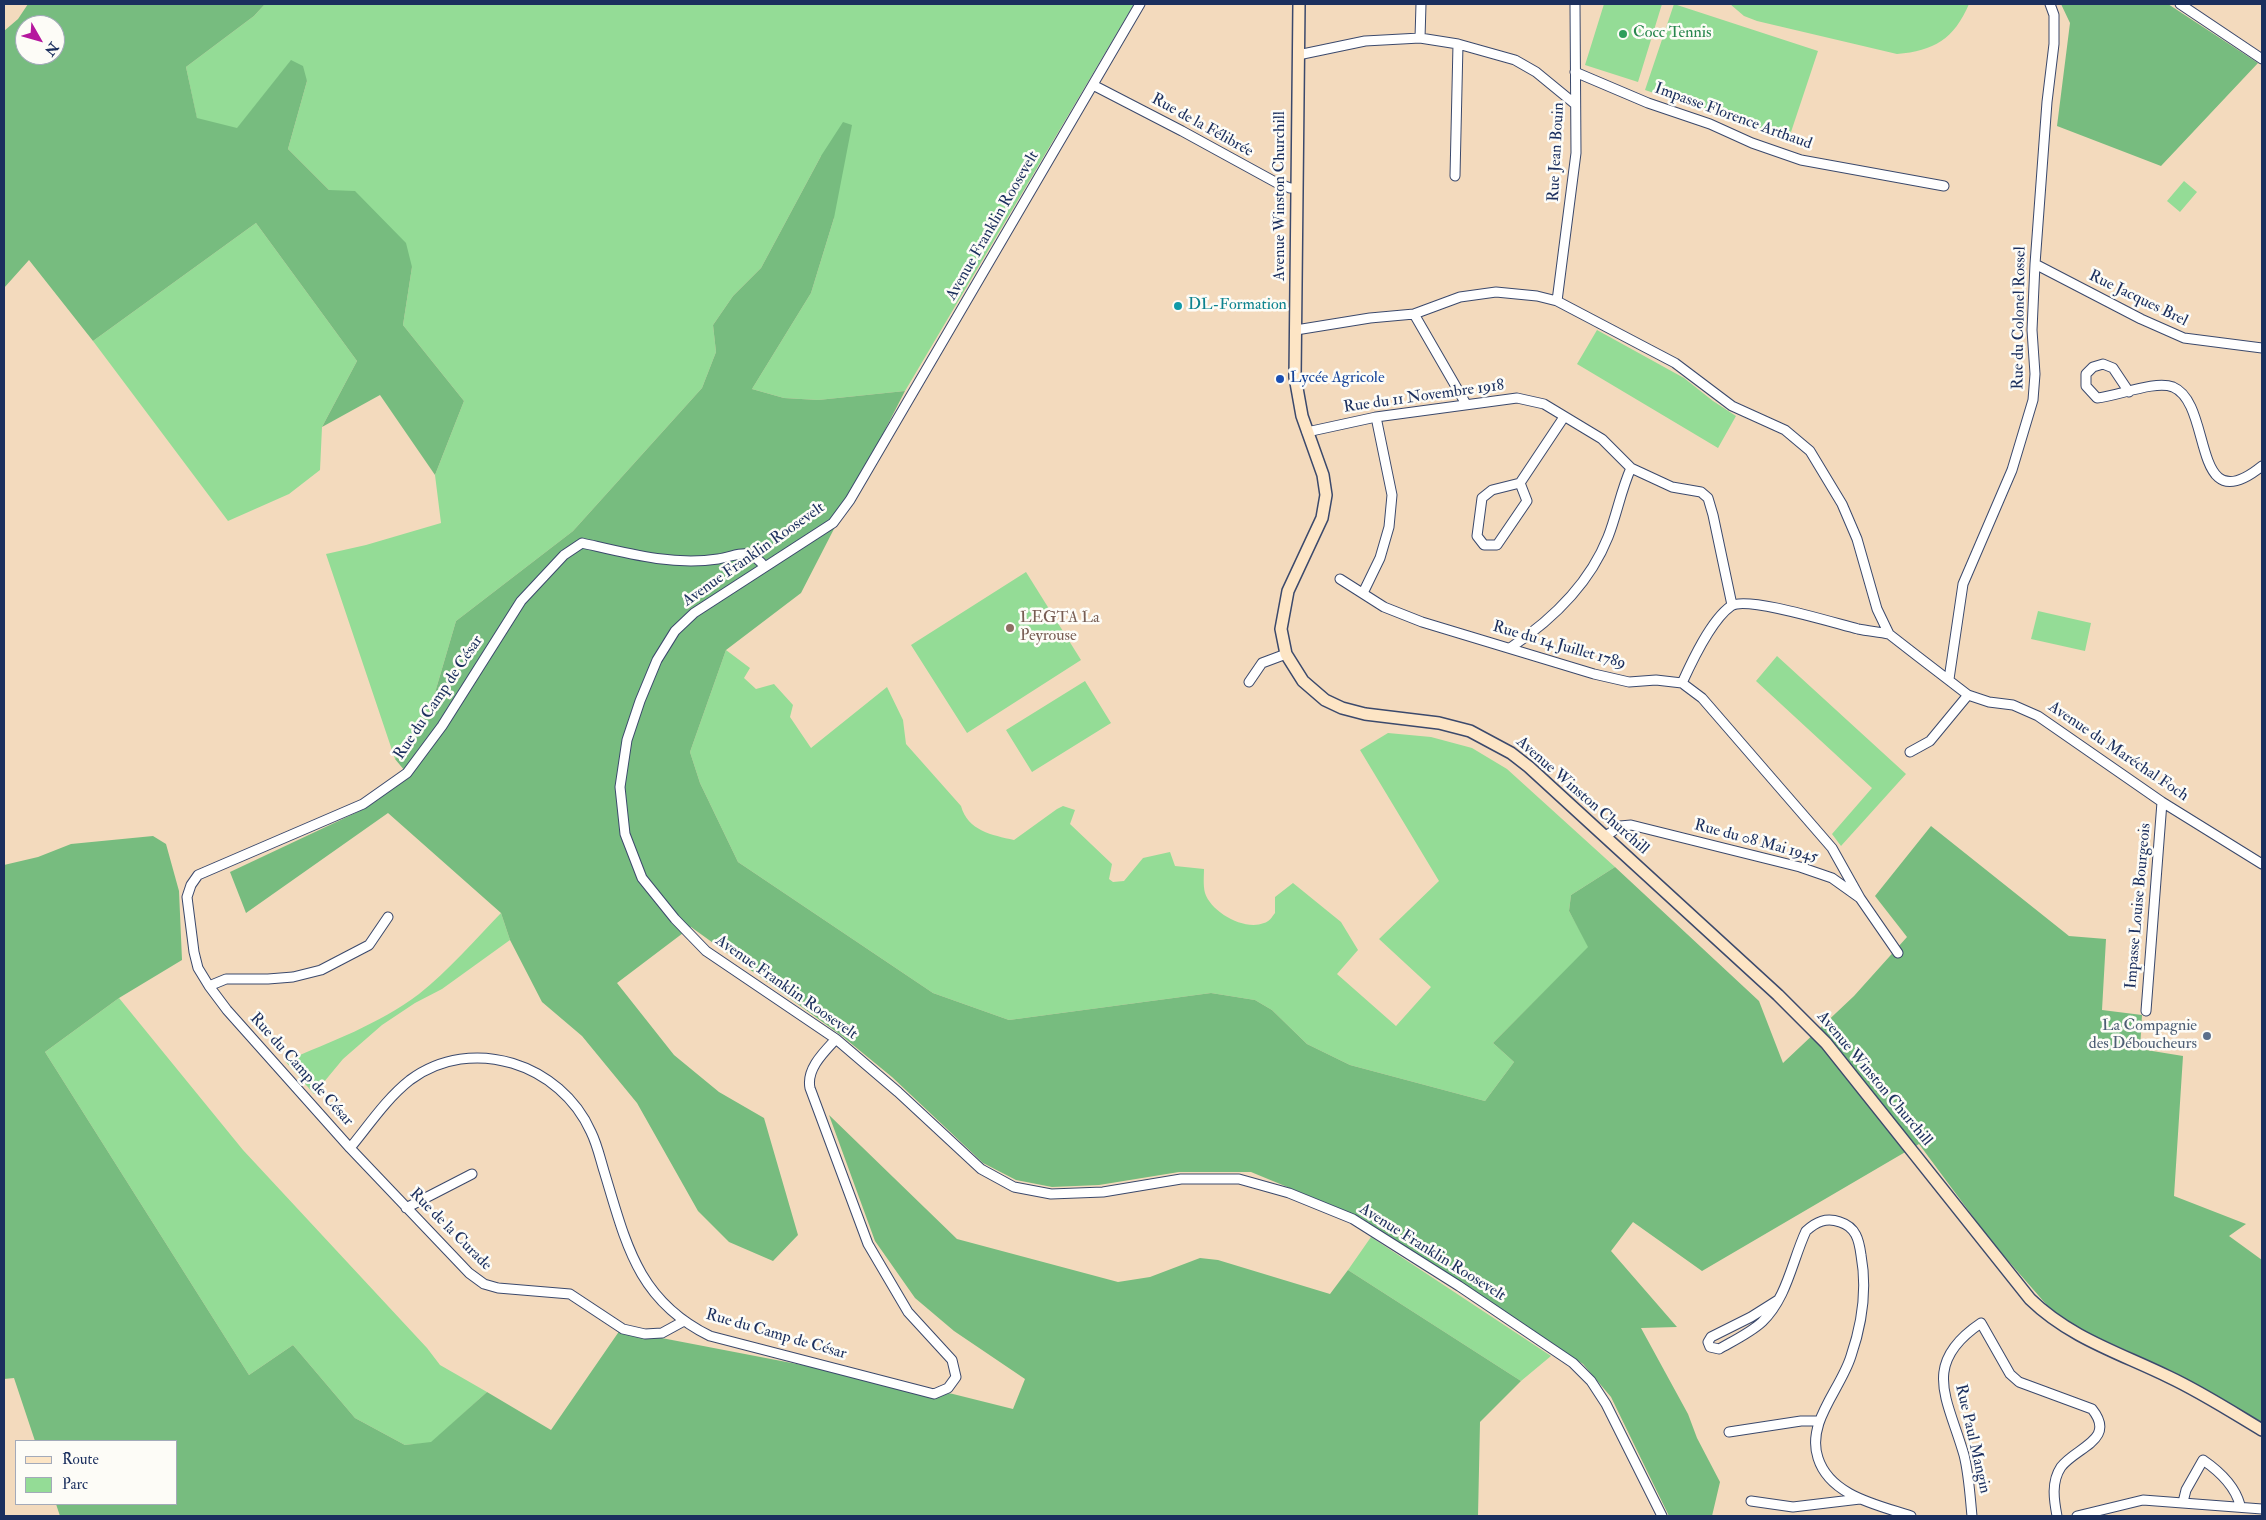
<!DOCTYPE html>
<meta charset="utf-8">
<style>
body{margin:0}
#map{position:relative;width:2266px;height:1520px;overflow:hidden;background:#f3dabd;font-family:"IM FELL Double Pica",serif}
canvas{display:block}
.frame{position:absolute;inset:0;border:5px solid #1b2f5e;pointer-events:none}
.legend{position:absolute;left:15px;top:1440px;width:162px;height:65px;box-sizing:border-box;background:#fdfcf7;border:1px solid #a3aaba;margin:0;padding:6px 9px;list-style:none;font-size:15px;color:#1b2f5e}
.legend li{display:flex;align-items:center;gap:10px;height:25px}
.legend b{width:25px;border:1px solid #a3aaba}
.north{position:absolute;left:15px;top:15px;width:50px;height:50px;box-sizing:border-box;background:#fdfcf7;border:1px solid #a3aaba;border-radius:50%;rotate:128deg;font-size:14px;font-weight:700;line-height:20px;text-align:center;color:#1b2f5e}
.north::after{content:'';display:block;margin:auto;width:18px;height:22px;background:#b5179e;clip-path:polygon(50% 0,100% 100%,50% 72%,0 100%)}
</style>
<div id="map">
<canvas width="2266" height="1520"></canvas>
<div class="frame"></div>
<ul class="legend">
<li><b style="height:6px;background:#fde5c5"></b>Route</li>
<li><b style="height:14px;background:#94dc96"></b>Parc</li>
</ul>
<div class="north">N</div>
</div>
<script>
const c = document.querySelector('canvas').getContext('2d');
c.lineJoin = 'round';
function paint(path, color) { c.fillStyle = color; c.fill(path, 'evenodd'); }
function trace(path, color, width, dash) { c.strokeStyle = color; c.lineWidth = width; c.lineCap = dash ? 'butt' : 'round'; c.setLineDash(dash || []); c.stroke(path); }
function write(font, color, halo, rows, align = 'center') {
  c.font = font + ' "IM FELL Double Pica",serif'; c.lineWidth = 5; c.setLineDash([]); c.textBaseline = 'middle'; c.strokeStyle = halo; c.fillStyle = color; for (const [text, x, y, turn = 0] of rows) {
    c.save(); c.translate(x, y); c.rotate((+turn || 0) * Math.PI / 180); c.textAlign = isNaN(turn) ? turn : align; if (halo) c.strokeText(text, 0, 0); c.fillText(text, 0, 0); c.restore();
  }
}
paint(new Path2D(`
 M265,4H1134L905,391L818,400L784,398L752,389L811,293L834,218L821,156L761,268L733,296L713,325L716,352L702,388L573,531L456,621L429,713L395,759L326,554L366,545L441,523L435,475L464,401L403,325L412,267L329,190L288,149L307,81L291,61L237,129L197,119L186,67L254,16Z
 M1604,4H1662L1638,82L1585,65Z
 M1674,4L1818,51L1789,138L1645,90Z
 M1730,4H1969C1954,39 1934,51 1897,54L1757,21L1744,16Z
 M2184,181L2197,192L2180,212L2167,201Z
 M256,223L357,361L322,427L320,470L289,494L228,521L93,341Z
 M1597,330L1684,378L1713,401L1736,416L1718,448L1577,364Z
 M1026,572L1081,660L967,733L911,645Z
 M2038,611L2091,623L2085,651L2031,639Z
 M726,650L750,668L744,678L756,689L774,684L793,705L790,717L811,748L887,687L903,720L906,744L961,806C968,831 992,835 1014,840L1057,809L1063,806L1075,810L1070,824L1112,864L1109,879L1113,882L1124,881L1143,858L1170,852L1175,866L1204,869C1204,876 1203,885 1205,893C1211,912 1244,931 1264,923C1269,922 1272,917 1275,913V897L1293,883L1341,922L1358,950L1337,974L1396,1026L1431,987L1379,939L1439,881L1360,750L1388,733L1431,737L1472,748L1507,769L1615,867L1571,895L1569,911L1589,947L1493,1043L1514,1062L1485,1101L1350,1065L1307,1044L1272,1010L1255,1000L1211,993L1009,1020L933,993L738,862L700,783L690,752Z
 M1777,656L1906,774L1841,846L1832,834L1872,788L1756,681Z
 M1085,681L1111,723L1032,772L1006,730Z
 M501,913L510,940L442,989L415,1003L382,1025L343,1059L314,1094L285,1061C331,1042 379,1024 419,994C447,972 476,939 501,913Z
 M119,998L243,1150L427,1348L440,1365L487,1392L431,1443L405,1445L355,1418L293,1345L249,1375L45,1052Z
 M1371,1237L1551,1356L1521,1381L1348,1270Z`), '#94dc96');
paint(new Path2D(`
 M28,4H265L254,16L186,67L197,118L237,128L291,60L303,66L307,81L288,149L329,190L355,191L406,243L412,267L403,325L464,401L435,475L380,395L322,427L357,361L256,223L93,341L29,260L4,288V31L18,19ZM25,25H55V55H25Z
 M2061,4H2168L2258,63L2161,166L2057,126L2070,23Z
 M843,122L852,125L834,218L811,293L752,389L784,398L818,400L905,391L801,593L726,650L690,752L700,783L738,862L933,993L1009,1020L1211,993L1255,1000L1272,1010L1307,1044L1350,1065L1485,1101L1514,1062L1493,1043L1588,947L1569,911L1571,895L1615,867L1759,1001L1783,1063L1854,996L1907,937L1875,896L1931,826L2069,936L2106,939L2102,1010L2142,1015L2140,1049L2183,1056L2174,1196L2246,1224L2229,1236L2262,1260V1422L2170,1370L2079,1329L2052,1311L1991,1241L1919,1144L1702,1271L1633,1222L1611,1251L1677,1327L1641,1328L1688,1414L1697,1438L1720,1482L1712,1516H1669L1611,1397L1583,1364L1360,1217L1251,1172H1179L1099,1185L1052,1187L1016,1180L983,1163L892,1077L842,1036L691,927L617,983L674,1055L719,1092L764,1118L798,1235L773,1261L729,1242L698,1211L637,1103L582,1036L542,1002L510,940L501,913L388,813L246,913L230,872L366,808L410,777L395,759L429,713L456,621L573,531L702,388L716,352L713,325L733,296L761,268L821,156Z
 M153,836L166,844L179,891L182,960L119,998L45,1052L249,1375L293,1345L355,1418L405,1445L431,1442L487,1392L551,1430L620,1330L953,1394L1013,1409L1025,1379L954,1331L915,1298L875,1241L829,1115L957,1239L1118,1282L1150,1277L1200,1258L1218,1260L1330,1294L1348,1270L1521,1381L1480,1422L1478,1516H60L56,1504H176V1441H35L14,1378L4,1379V865L38,857L71,844Z`), '#77bc7f');
const minor = new Path2D(`
 M1140,4L850,500L833,523L694,613L675,631L657,660L640,701L627,740L620,787L625,834L642,878L675,919L706,951L836,1039L898,1092L981,1169L1014,1187L1051,1194L1103,1192L1181,1179H1239L1289,1193L1353,1219L1459,1286L1573,1363L1591,1381L1606,1404L1662,1516
 M2180,4L2262,59
 M1420,38L1421,4
 M1298,55L1365,41L1420,38L1458,44L1515,60L1536,72L1575,104
 M1575,72L1648,103L1710,124L1752,143L1801,160L1944,186
 M1093,85L1182,131L1277,183L1290,188H1297
 M1455,176L1458,44
 M2035,264L2141,319L2184,338L2262,348
 M1557,301L1576,153L1575,4
 M1414,314L1466,404
 M1296,330L1370,318L1414,314L1460,297L1496,292L1537,296L1557,301L1675,363L1732,406L1785,430L1810,451L1842,504L1857,539L1877,609L1889,634L1916,655L1968,695L1989,702L2013,705L2038,716L2162,802L2262,864
 M2129,392L2113,368L2103,364L2093,367L2086,374V386L2097,398C2118,396 2155,380 2173,387C2214,404 2190,524 2262,466
 M1307,432L1376,417L1517,398L1544,404L1602,439L1631,468L1672,487L1701,492L1708,498L1713,515L1732,605
 M1520,483L1527,501L1497,545H1484L1477,536L1482,498L1492,490Z
 M1520,483L1564,417
 M1340,579L1384,607L1422,622L1594,674L1629,682L1656,680L1682,683L1702,698L1832,848L1860,898
 M1363,593L1380,558L1389,527L1392,495L1376,417
 M1510,648C1552,620 1589,585 1608,537C1617,514 1621,490 1631,468
 M1949,679L1963,584L2012,470L2033,400L2035,374L2032,330L2035,264L2047,102L2054,44V15L2050,4
 M1249,682L1262,663L1286,654
 M1682,683C1692,661 1711,620 1731,606C1746,595 1837,624 1858,629C1868,631 1879,632 1889,634
 M1910,752L1930,741L1968,695
 M1606,836L1620,826L1631,825L1800,867L1832,878L1860,898L1898,953
 M209,986L226,979H268L293,977L321,970L369,945L388,917
 M2146,1011L2162,802
 M350,1148C369,1125 386,1099 410,1080C472,1034 561,1064 591,1132C597,1144 600,1158 604,1171C626,1243 637,1300 710,1336L934,1394L948,1388L956,1377L952,1360L908,1312L868,1244L810,1088C806,1069 824,1052 836,1039
 M406,1208L472,1174
 M1778,1300L1751,1317L1711,1337L1708,1342L1710,1347L1719,1349C1733,1341 1750,1333 1762,1322C1787,1298 1792,1261 1806,1231C1816,1222 1826,1217 1840,1222C1856,1227 1859,1240 1861,1255C1867,1288 1862,1324 1851,1356C1841,1389 1806,1422 1818,1458C1830,1496 1878,1505 1911,1516
 M684,1321L662,1333L645,1334L623,1329L570,1294L498,1288L484,1284L469,1273L350,1148L227,1010L209,986L198,968L194,952L187,897L191,885L198,875L363,804L407,773L442,726L521,601L564,555L582,543C626,553 672,566 718,559C741,555 748,546 765,567
 M1729,1432L1801,1421H1819
 M1751,1501L1793,1507L1860,1499
 M2183,1502L2186,1490L2203,1460C2219,1471 2235,1486 2240,1505
 M1972,1516C1970,1496 1969,1475 1964,1455C1948,1399 1920,1364 1981,1323L2010,1374L2019,1382L2092,1409C2117,1440 2076,1447 2061,1467C2051,1482 2054,1500 2057,1516
 M2077,1516L2143,1500L2262,1509`);
const secondary = new Path2D(`
 M1299,4L1295,377L1302,416L1323,475L1326,495L1322,518L1288,591L1281,629L1286,654L1303,681L1325,700L1342,708L1365,714L1439,723L1470,731L1511,753L1529,767L1778,995L1826,1043L2030,1299C2070,1338 2120,1353 2169,1377C2201,1392 2232,1412 2262,1430`);
trace(minor, '#3b496c', 11);
trace(secondary, '#3b496c', 14);
trace(minor, '#fff', 9);
trace(secondary, '#fde5c5', 11);
for (const [x, y, r, color] of [
 [1623,34,5,"#2e9e5b"],
 [1178,306,5,"#0f9aa8"],
 [1280,379,5,"#1a4fb4"],
 [1010,628,5,"#8d6e63"],
 [2207,1036,5,"#5c6f8a"]
]) { const dot = new Path2D(); dot.arc(x, y, r, 0, 2 * Math.PI); c.fillStyle = color; c.fill(dot); trace(dot, '#fdfcf7', 2); }
write('16px', '#27864d', '#fdfcf7', [
 ["Cocc Tennis",1633,34]
], 'left');
write('16px', '#1b2f5e', '#fdfcf7', [
 ["Impasse Florence Arthaud",1733,117,20],
 ["Rue de la Félibrée",1202,126,29],
 ["Rue Jean Bouin",1557,152,-87],
 ["Avenue Winston Churchill",1281,196,-90],
 ["Avenue Franklin Roosevelt",993,226,-60],
 ["Rue Jacques Brel",2138,299,26],
 ["Rue du Colonel Rossel",2020,318,-89],
 ["Rue du 11 Novembre 1918",1424,397,-8],
 ["Avenue Franklin Roosevelt",754,555,-35],
 ["Rue du 14 Juillet 1789",1559,646,16],
 ["Rue du Camp de César",439,698,-56],
 ["Avenue du Maréchal Foch",2118,752,34],
 ["Avenue Winston Churchill",1582,796,41],
 ["Rue du 08 Mai 1945",1756,842,15],
 ["Impasse Louise Bourgeois",2139,906,-85],
 ["Avenue Franklin Roosevelt",786,988,35],
 ["Rue du Camp de César",301,1070,48],
 ["Avenue Winston Churchill",1874,1079,50],
 ["Rue de la Curade",450,1230,45],
 ["Avenue Franklin Roosevelt",1432,1253,32],
 ["Rue du Camp de César",776,1335,16],
 ["Rue Paul Mangin",1972,1439,77]
]);
write('16px', '#0d838f', '#fdfcf7', [
 ["DL-Formation",1188,306]
], 'left');
write('16px', '#164399', '#fdfcf7', [
 ["Lycée Agricole",1290,379]
], 'left');
write('16px', '#785e54', '#fdfcf7', [
 ["LEGTA La",1020,619],
 ["Peyrouse",1020,637]
], 'left');
write('16px', '#4e5e75', '#fdfcf7', [
 ["La Compagnie",2197,1027],
 ["des Déboucheurs",2197,1045]
], 'right');
</script>
